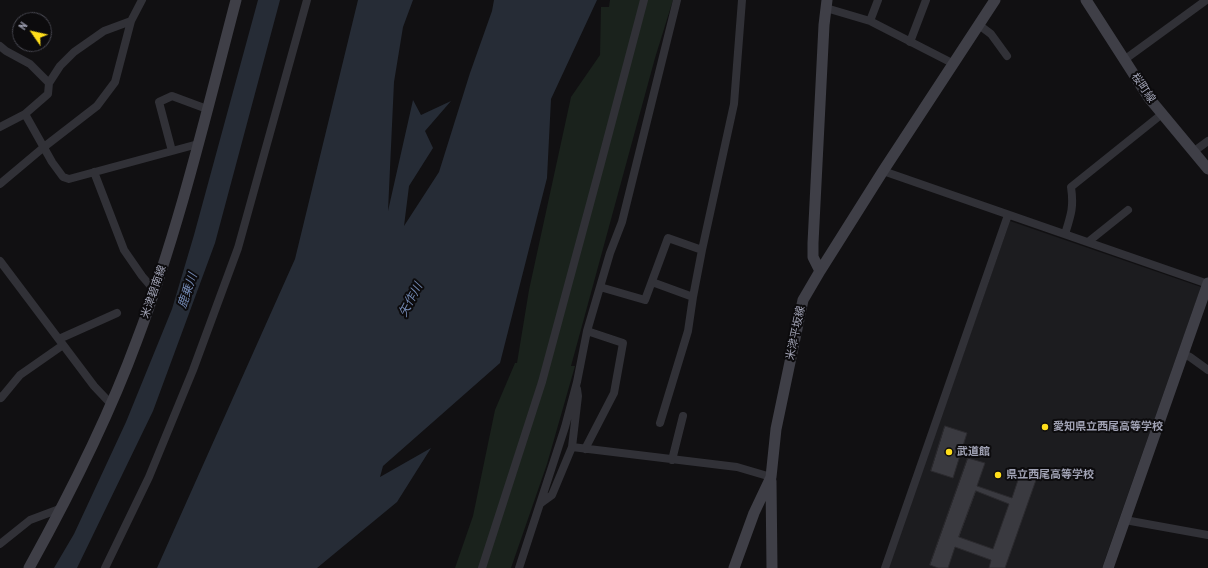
<!DOCTYPE html>
<meta charset="utf-8">
<style>
body{margin:0}
#map{position:relative;width:1208px;height:568px;overflow:hidden;background:#111012;font-family:"Archivo Narrow",sans-serif}
canvas{display:block}
.north{position:absolute;left:12px;top:12px;width:40px;height:40px;box-sizing:border-box;background:#0c0b0d;border:1px solid #474750;border-radius:50%;rotate:304deg;font-size:11px;font-weight:700;line-height:16px;text-align:center;color:#a0a2b4}
.north::after{content:'';display:block;margin:auto;width:14px;height:18px;background:#ffde1b;clip-path:polygon(50% 0,100% 100%,50% 72%,0 100%)}
</style>
<div id="map">
<canvas width="1208" height="568"></canvas>
<div class="north">N</div>
</div>
<script>
const c = document.querySelector('canvas').getContext('2d');
c.lineJoin = 'round';
function paint(path, color) { c.fillStyle = color; c.fill(path, 'evenodd'); }
function trace(path, color, width, dash) { c.strokeStyle = color; c.lineWidth = width; c.lineCap = dash ? 'butt' : 'round'; c.setLineDash(dash || []); c.stroke(path); }
function write(font, color, halo, rows, align = 'center') {
  c.font = font + ' "Archivo Narrow","Noto Sans JP",sans-serif'; c.lineWidth = 4; c.setLineDash([]); c.textBaseline = 'middle'; c.strokeStyle = halo; c.fillStyle = color; for (const [text, x, y, turn = 0] of rows) {
    c.save(); c.translate(x, y); c.rotate((+turn || 0) * Math.PI / 180); c.textAlign = isNaN(turn) ? turn : align; if (halo) c.strokeText(text, 0, 0); c.fillText(text, 0, 0); c.restore();
  }
}
paint(new Path2D(`
 M1010,221L1201,287L1102,568H888Z`), '#1c1c1f');
paint(new Path2D(`
 M610,0H673L655,58L571,366H575L547,464L511,568H455L473,516L495,410L515,363H517L529,290L571,97L600,55L601,7H609Z`), '#1a221c');
paint(new Path2D(`
 M258,0H280L215,243L153,411L77,568H54L74,534L126,422L172,309L194,235Z
 M358,0H413L403,27L394,82L388,211L413,100L421,115L451,101L425,131L433,148L409,186L404,226L439,172L470,73L492,11L494,0H597L551,99L547,178L500,363L383,466L380,477L431,448L397,502L317,568H157L295,259Z`), '#262c36');
const building = new Path2D(`
 M945,426L967,433L953,478L931,471Z
 M968,458L985,463L977,486L1012,498L1020,474L1036,480L1005,568H989L991,560L955,547L948,568H938L930,565ZM976,491L1009,504L993,549L959,537Z`);
paint(building, '#3a3a40');
trace(building, '#2b2a2e', 1);
trace(new Path2D(`
 M826,8L870,21L954,64
 M131,21L104,31L74,52L60,66L49,83L48,94L25,114L52,162L63,177L69,179L198,144
 M870,21L878,0
 M979,25L991,34L1007,56
 M910,42L926,0
 M0,46L6,51L30,64L49,83
 M1124,60L1205,1
 M0,127L25,114
 M172,151L159,102L172,96L207,109
 M1193,152L1208,141
 M883,171L1208,284
 M94,172L124,250L142,276L154,290
 M0,184L44,147L97,106L115,82L131,21L142,0
 M1065,234C1071,215 1074,207 1071,187L1162,114
 M1088,242L1128,210
 M0,261L94,386L111,404
 M652,282L693,297L702,250
 M600,287L645,300L668,238L702,250L734,104L742,0
 M59,339L117,313
 M1183,354L1190,357L1208,370
 M0,397L1,398L20,375L63,345
 M660,423L688,331L693,297
 M572,447L737,467L771,477
 M585,449L614,393L623,343L587,331
 M672,460L683,416
 M541,503L552,495L572,447L578,396L577,389
 M1125,520L1208,535
 M0,544L30,520L62,508
 M105,568L149,477L193,370L238,248L307,0
 M482,568L542,382L601,163L644,0
 M519,568L565,427L577,382L587,331L610,253L622,222L677,0
 M885,568L1008,215`), '#313137', 8);
trace(new Path2D(`
 M1086,0L1149,98L1208,169
 M820,271L883,171L995,0
 M771,481L772,568
 M29,568C70,494 108,419 137,340C179,229 206,114 236,0
 M734,568L754,513L771,477L776,429L803,300L820,271L813,257V243L824,25L827,0
 M1108,568L1208,283`), '#3f3f47', 11);
for (const [x, y, r, color] of [
 [1045,427,4,"#ffde1b"],
 [949,452,4,"#ffde1b"],
 [998,475,4,"#ffde1b"]
]) { const dot = new Path2D(); dot.arc(x, y, r, 0, 2 * Math.PI); c.fillStyle = color; c.fill(dot); trace(dot, '#0c0b0d', 1.5); }
write('11px', '#a0a2b4', '#0c0b0d', [
 ["桜町線",1143,88,56],
 ["米津碧南線",154,292,-71],
 ["米津平坂線",796,333,-78]
]);
write('bold 11px', '#a0a2b4', '#0c0b0d', [
 ["愛知県立西尾高等学校",1053,427],
 ["武道館",957,452],
 ["県立西尾高等学校",1006,475]
], 'left');
write('italic 12px', '#7389b3', '#0c0b0d', [
 ["鹿乗川",188,291,-71],
 ["矢作川",411,300,-62]
]);
</script>
